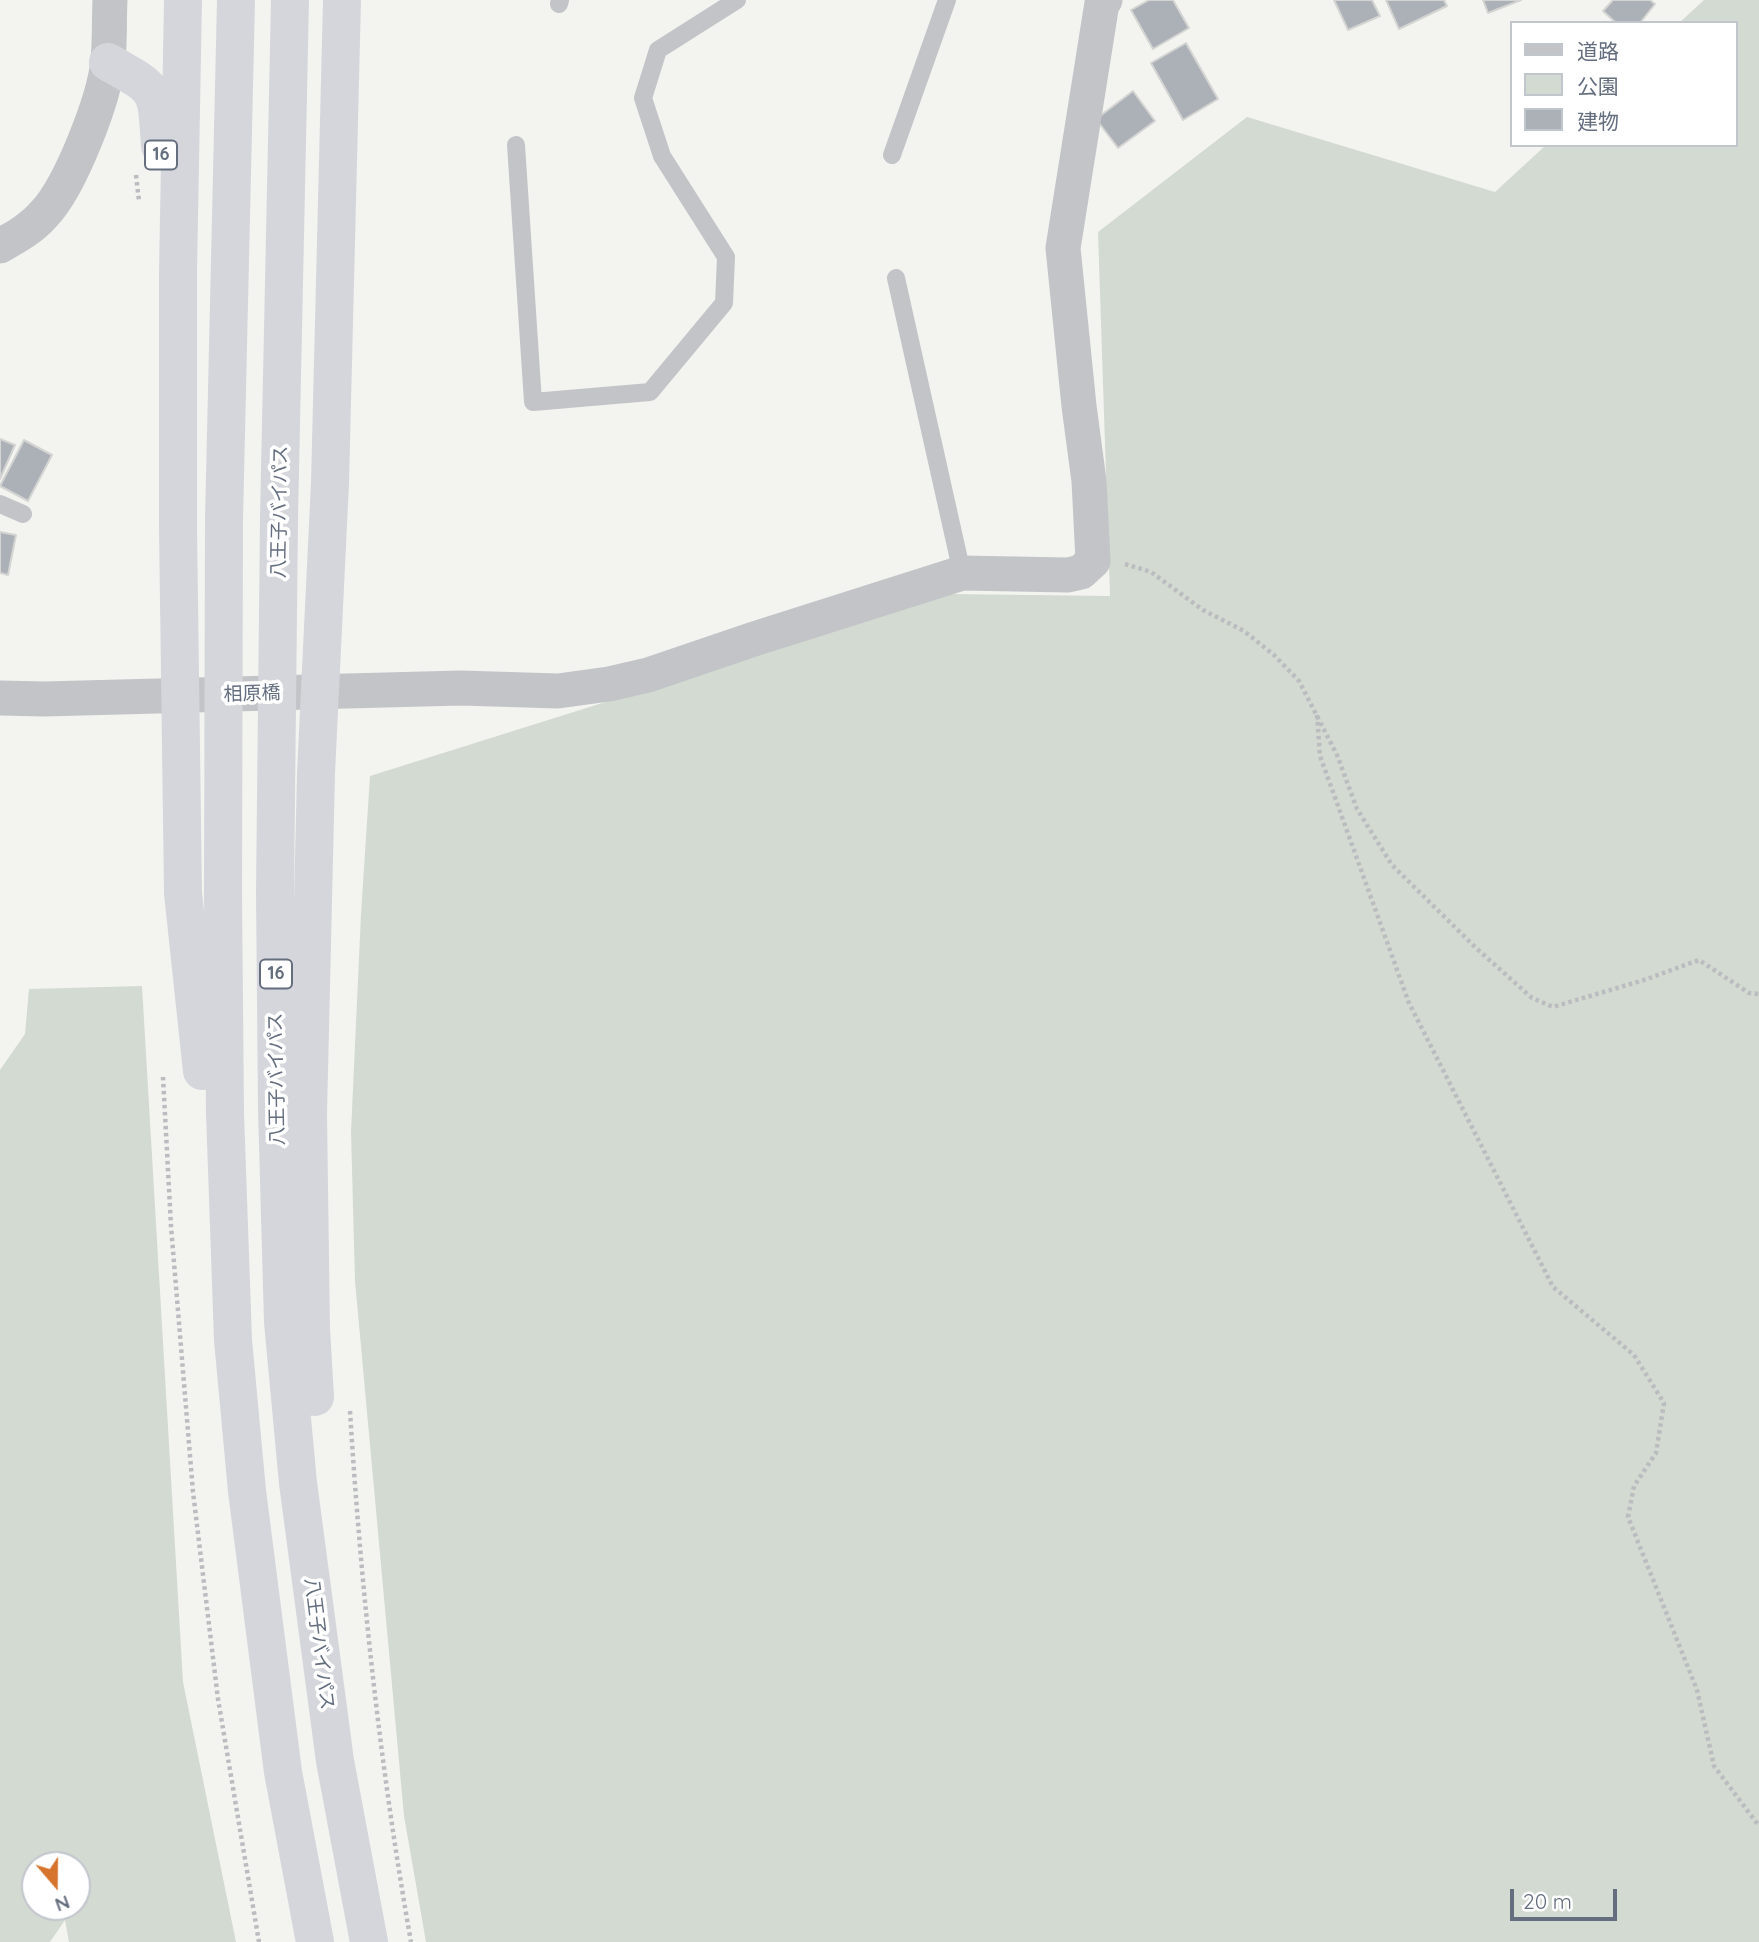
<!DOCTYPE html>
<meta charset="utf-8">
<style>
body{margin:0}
#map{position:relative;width:1759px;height:1942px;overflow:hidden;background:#f3f4f0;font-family:Quicksand,"Noto Sans JP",sans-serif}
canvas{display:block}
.legend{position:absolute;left:1510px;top:21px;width:228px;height:126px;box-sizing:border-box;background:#fff;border:2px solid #c1c5cc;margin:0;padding:9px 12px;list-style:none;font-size:21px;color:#646e7f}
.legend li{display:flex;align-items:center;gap:14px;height:35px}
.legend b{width:35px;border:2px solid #c1c5cc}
.north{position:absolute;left:21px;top:1851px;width:70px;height:70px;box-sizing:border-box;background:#fff;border:2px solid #c1c5cc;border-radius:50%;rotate:160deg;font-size:19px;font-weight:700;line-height:28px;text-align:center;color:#646e7f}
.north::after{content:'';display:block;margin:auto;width:24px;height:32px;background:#d6732d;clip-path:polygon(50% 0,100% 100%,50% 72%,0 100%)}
.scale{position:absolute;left:1510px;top:1889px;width:107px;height:32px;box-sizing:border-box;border:4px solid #646e7f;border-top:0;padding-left:9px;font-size:21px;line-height:24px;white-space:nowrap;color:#646e7f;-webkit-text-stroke:5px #fff;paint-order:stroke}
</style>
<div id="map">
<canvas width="1759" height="1942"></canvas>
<ul class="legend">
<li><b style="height:9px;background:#c2c4c8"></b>道路</li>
<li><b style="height:19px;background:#d3dad1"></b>公園</li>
<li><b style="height:19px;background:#acb1b7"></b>建物</li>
</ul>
<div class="north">N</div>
<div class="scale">20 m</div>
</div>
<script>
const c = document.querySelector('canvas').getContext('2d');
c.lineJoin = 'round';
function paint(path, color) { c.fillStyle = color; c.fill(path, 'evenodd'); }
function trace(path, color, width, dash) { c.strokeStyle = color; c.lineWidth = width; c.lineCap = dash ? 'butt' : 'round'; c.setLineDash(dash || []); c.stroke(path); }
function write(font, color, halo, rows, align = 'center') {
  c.font = font + ' Quicksand,"Noto Sans JP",sans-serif'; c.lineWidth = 7; c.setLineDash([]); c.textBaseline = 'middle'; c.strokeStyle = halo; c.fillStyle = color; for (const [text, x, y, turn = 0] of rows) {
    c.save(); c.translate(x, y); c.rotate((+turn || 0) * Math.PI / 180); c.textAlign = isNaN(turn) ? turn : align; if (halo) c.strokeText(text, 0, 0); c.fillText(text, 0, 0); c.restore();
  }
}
paint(new Path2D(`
 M1704,0H1759V1942H426L404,1816L355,1281L351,1132L361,914L370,776L949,594L1110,596L1098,232L1247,117L1495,192L1546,145H1736V23H1679Z
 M142,986L183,1682L236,1942H69L65,1920L50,1942H0V1070L25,1034L29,989ZM77,1865V1907H35V1865Z`), '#d3dad1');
const building = new Path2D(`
 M1149,0H1173L1189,28L1153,49L1131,10Z
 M1334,0H1372L1380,16L1348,30Z
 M1386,0H1444L1447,6L1399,29Z
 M1483,0H1521L1488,13Z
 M1613,0H1650L1655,4L1640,23H1616L1603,11Z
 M1186,43L1218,99L1183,120L1151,63Z
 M1133,91L1155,121L1118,148L1096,119Z
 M0,439L15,445L0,479Z
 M24,440L52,455L28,501L0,486Z
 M0,532L16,535L8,575L0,573Z`);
paint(building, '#acb1b7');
trace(building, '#d4d5d3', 2);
trace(new Path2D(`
 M136,175L139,201
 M1125,564L1151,572L1203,610L1244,631L1274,655L1299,681L1337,755L1357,809L1392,865L1476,948L1532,998L1553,1007L1644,980L1699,960L1749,993L1759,994
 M1317,715L1320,756L1409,1003L1553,1287L1634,1355L1664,1403L1656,1453L1634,1486L1628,1517L1697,1690L1714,1766L1759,1826
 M163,1077L171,1226L193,1492L218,1699L259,1942
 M350,1411C361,1589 380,1767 411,1942`), '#bbbcbf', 4.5, [3.5, 3.5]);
trace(new Path2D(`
 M559,4L560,0
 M516,145L533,402L650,392L724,303L726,257L662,156L643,98L658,50L737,0
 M892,155L947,0
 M896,278L962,573
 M0,504L23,514`), '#c2c4c8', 18);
trace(new Path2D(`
 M0,246C16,237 32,228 44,214C70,187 105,98 108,60C110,40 109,20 110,0
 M0,698L44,699L461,688L558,691L609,684L648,675L754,639L962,573L1068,575L1081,572L1093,561L1089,481L1079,406L1063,248L1102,3L1105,0`), '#c2c4c8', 35);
trace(new Path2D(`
 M183,0L178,272V528L183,893L202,1071
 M236,0L224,520L223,894L225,1113L233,1340L247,1491L283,1772L315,1942
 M290,0L279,518L275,893L277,1109L283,1322L298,1483L335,1761L369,1942
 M108,62C159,91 156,87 160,146
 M315,1397L311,1328L308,1114L316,773L330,483L342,0`), '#d4d6db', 38);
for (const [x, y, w] of [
 [161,155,32],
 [276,974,32]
]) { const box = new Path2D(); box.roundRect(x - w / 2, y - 14.5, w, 29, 5); c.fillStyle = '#fff'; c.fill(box); trace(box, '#646e7f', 2); }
write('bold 18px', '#646e7f', null, [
 ["16",161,155],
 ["16",276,974]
]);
write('19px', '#646e7f', '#fff', [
 ["八王子バイパス",280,512,-89],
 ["相原橋",252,694,-2],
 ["八王子バイパス",277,1079,-91],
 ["八王子バイパス",319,1644,83]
]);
</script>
